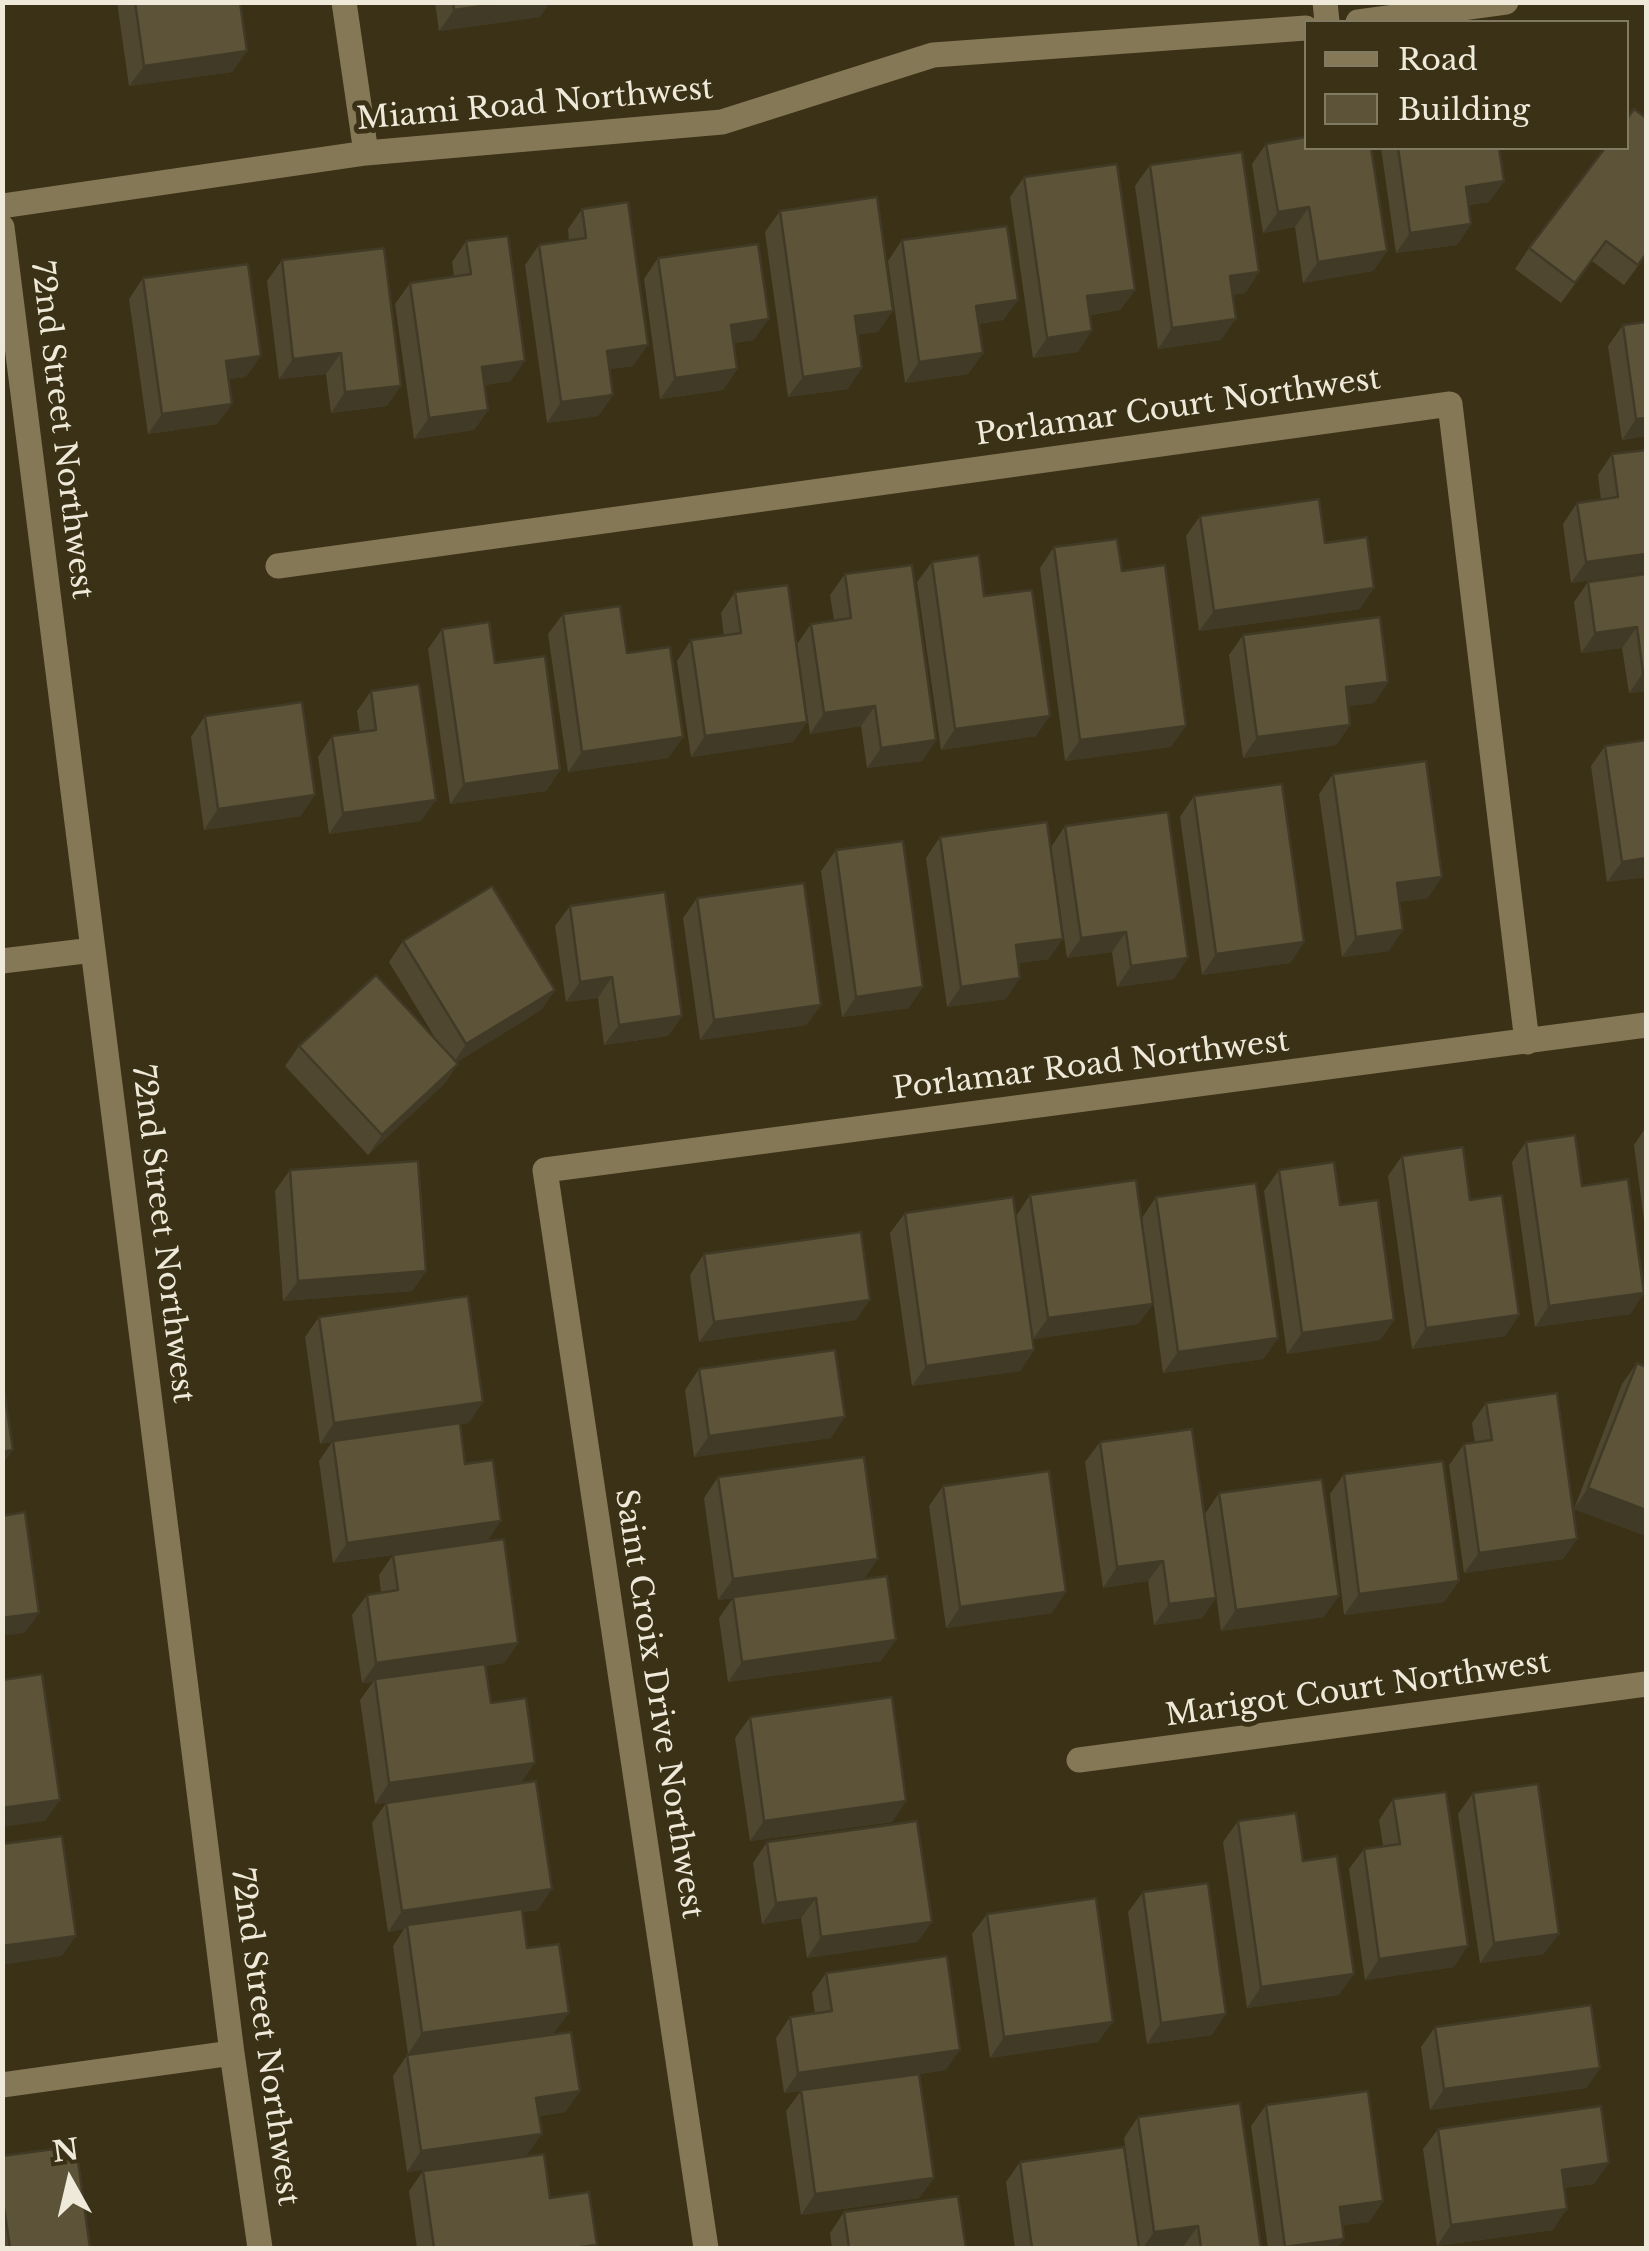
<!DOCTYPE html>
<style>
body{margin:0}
#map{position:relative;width:1649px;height:2251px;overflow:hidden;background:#3a3116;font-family:"Libre Baskerville",serif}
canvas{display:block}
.frame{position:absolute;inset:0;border:5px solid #eee9d9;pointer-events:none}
.legend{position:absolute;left:1304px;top:20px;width:325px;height:130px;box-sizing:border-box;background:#3a3116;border:2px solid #827b64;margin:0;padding:12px 18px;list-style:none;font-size:30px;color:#eee9d9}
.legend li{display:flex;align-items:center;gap:20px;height:50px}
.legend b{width:50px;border:2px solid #827b64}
.north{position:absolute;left:20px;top:2131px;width:100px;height:100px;-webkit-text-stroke:8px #3a3116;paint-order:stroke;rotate:352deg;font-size:28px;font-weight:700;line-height:40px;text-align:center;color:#eee9d9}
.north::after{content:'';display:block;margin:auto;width:35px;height:45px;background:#eee9d9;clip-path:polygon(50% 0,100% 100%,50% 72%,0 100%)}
</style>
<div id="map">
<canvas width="1649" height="2251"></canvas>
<div class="frame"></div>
<ul class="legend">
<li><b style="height:12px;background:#847856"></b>Road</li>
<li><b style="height:28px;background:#5d5338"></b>Building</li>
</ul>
<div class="north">N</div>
</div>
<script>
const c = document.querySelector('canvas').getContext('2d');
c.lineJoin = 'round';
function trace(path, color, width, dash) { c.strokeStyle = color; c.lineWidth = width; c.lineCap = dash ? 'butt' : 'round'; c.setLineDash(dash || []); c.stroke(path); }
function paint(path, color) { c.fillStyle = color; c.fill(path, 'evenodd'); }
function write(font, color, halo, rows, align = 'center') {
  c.font = font + ' "Libre Baskerville",serif'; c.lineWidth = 10; c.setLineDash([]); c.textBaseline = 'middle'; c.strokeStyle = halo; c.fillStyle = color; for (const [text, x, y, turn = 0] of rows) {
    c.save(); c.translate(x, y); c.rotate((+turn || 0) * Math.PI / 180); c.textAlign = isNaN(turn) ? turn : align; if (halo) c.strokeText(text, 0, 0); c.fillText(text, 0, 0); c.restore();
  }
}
trace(new Path2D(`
 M344,2L366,153
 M1325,2L1327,22
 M1358,22L1506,2
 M2,206L366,153L722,122L933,55L1306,28
 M2,227L232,2053L260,2248
 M278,566L1450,404L1527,1042
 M2,961L93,950
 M1079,1760L1646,1684
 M2,2085L232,2053
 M706,2248L545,1170L1646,1025`), '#847856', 25);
paint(new Path2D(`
 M117,2H240L247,51L232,72L129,86Z
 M435,2H550L540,17L439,31Z
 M1646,118V255L1624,285L1592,261L1561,303L1515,269L1529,248Z
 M1266,144L1387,251L1373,271L1303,283L1295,227L1263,233L1252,164Z
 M1381,148H1499L1504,181L1489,202L1469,205L1471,224L1457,245L1396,253Z
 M1150,165L1259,272L1245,293L1232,295L1221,340L1158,349L1135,186Z
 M1024,177L1135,290L1120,310L1090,315L1078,352L1033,358L1010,197Z
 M582,209L633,366L609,369L613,395L598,416L547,423L525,265L539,245L569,241L568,229Z
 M780,211L878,332L858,334L848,389L788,397L765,232Z
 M902,240L1018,300L1003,320L978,324L983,353L968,374L905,383L888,261Z
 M466,241L511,381L485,385L488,410L474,430L414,439L395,304L410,283L454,277L452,262Z
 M658,258L754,340L734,343L737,369L723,390L660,399L644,279Z
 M282,260L387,406L331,413L326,374L279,379L267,281Z
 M143,278L246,377L228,379L232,404L217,424L148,434L129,299Z
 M1646,322V436L1622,440L1608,346L1623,325Z
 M1612,454L1646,572L1571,583L1563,524L1577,503L1601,500L1598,475Z
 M1200,516L1325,543L1360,609L1199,631L1186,536Z
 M1054,547L1122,571L1171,747L1065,761L1040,568Z
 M932,562L984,596L1036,736L941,750L917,582Z
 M845,574L936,740L922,761L867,768L861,726L810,734L797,644L811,624L834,620L830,595Z
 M1646,574V691L1629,693L1622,648L1581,653L1574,602L1588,582Z
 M735,592L807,722L793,742L691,757L677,661L691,640L724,636L721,613Z
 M563,614L627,653L683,737L668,758L568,772L548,634Z
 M442,629L495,663L560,770L546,791L450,804L428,649Z
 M1243,635L1388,682L1374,703L1348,706L1350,725L1336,745L1243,758L1229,655Z
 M371,691L421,821L329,834L318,757L332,736L360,733L357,711Z
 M205,716L301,816L204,830L191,737Z
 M1646,740V879V877L1607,882L1591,766L1605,746Z
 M1333,774L1428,898L1399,902L1389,951L1342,957L1319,794Z
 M1194,796L1304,942L1290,963L1202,975L1180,817Z
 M1065,826L1174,979L1117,987L1112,952L1067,958L1051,847Z
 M940,837L1049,959L1018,963L1006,999L947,1007L926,858Z
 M836,850L909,1008L842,1017L821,871Z
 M697,898L821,1005L806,1025L700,1040L683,918Z
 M570,906L682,1016L668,1036L604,1045L598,998L566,1002L555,926Z
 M403,941L555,990L541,1010L457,1062L458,1064L444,1084L368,1155L285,1066L299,1046L437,1041L389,962Z
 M1646,1127V1236L1634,1145Z
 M1526,1142L1582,1186L1644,1293L1630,1314L1535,1327L1512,1162Z
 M1402,1156L1470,1200L1519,1315L1505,1336L1412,1349L1388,1176Z
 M290,1170L426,1271L412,1291L283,1301L275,1191Z
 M1279,1170L1340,1205L1394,1320L1380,1340L1287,1354L1264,1191Z
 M1030,1195L1153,1304L1138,1324L1033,1339L1016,1216Z
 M1156,1197L1278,1338L1263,1359L1163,1373L1142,1218Z
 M905,1213L1034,1350L1020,1371L912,1386L890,1233Z
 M704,1254L856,1320L699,1342L690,1275Z
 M319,1317L469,1423L460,1424L465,1464L518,1643L504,1663L485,1666L491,1703L521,1783L538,1910L522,1912L527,1948L554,2033L408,2054L393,1946L404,1929L388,1932L372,1823L386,1803L488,1788L375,1804L360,1700L373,1682L362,1683L352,1615L367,1595L381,1593L379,1575L393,1555L333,1563L319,1461L332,1442L320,1444L305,1337Z
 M1637,1363L1646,1536L1574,1509L1622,1384Z
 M699,1369L831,1438L694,1457L685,1390Z
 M1486,1403L1577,1539L1563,1559L1464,1573L1449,1465L1464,1444L1475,1443L1472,1423Z
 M1100,1442L1216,1598L1202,1618L1154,1625L1148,1581L1103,1588L1085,1462Z
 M1344,1474L1459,1581L1444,1602L1344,1615L1330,1494Z
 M718,1477L864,1579L881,1661L728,1682L719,1618L733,1598L718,1600L704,1498Z
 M943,1486L1052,1613L946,1628L929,1506Z
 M1219,1493L1324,1617L1221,1631L1205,1514Z
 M750,1717L906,1801L892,1822L750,1841L735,1738Z
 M1473,1793L1544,1954L1480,1963L1458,1814Z
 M1393,1799L1454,1967L1365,1980L1349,1869L1364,1849L1383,1846L1379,1820Z
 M1238,1821L1303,1861L1339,1995L1247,2008L1223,1842Z
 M767,1842L932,1922L917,1942L807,1958L801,1918L762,1924L753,1863Z
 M1143,1892L1212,2035L1147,2044L1128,1912Z
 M987,1914L1098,2042L990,2058L972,1934Z
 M826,1973L946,2070L919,2074L934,2178L919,2198L801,2215L786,2111L801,2091L784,2093L776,2038L790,2017L815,2014L812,1993Z
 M1435,2027L1600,2068L1586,2088L1430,2110L1421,2047Z
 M407,2055L580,2091L565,2112L539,2116L527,2155L407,2172L393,2076Z
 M1266,2105L1383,2201L1369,2222L1342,2225L1344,2239L1337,2248H1268L1251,2126Z
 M1138,2117L1261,2248H1184L1183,2247L1139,2248L1124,2138Z
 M1438,2129L1594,2184L1564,2188L1553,2230L1437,2246L1423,2149Z
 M2,2156L90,2248H2Z
 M1020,2162L1139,2248H1015L1006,2182Z
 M423,2171L550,2198L594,2248H417L409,2191Z
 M844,2212L966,2248H832L830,2233Z`), '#504730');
paint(new Path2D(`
 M510,2H550L540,17L439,31L454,10Z
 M247,51L232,72L129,86L144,66Z
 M1504,181L1489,202L1452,207L1466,187Z
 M1309,207L1295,227L1263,233L1278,212Z
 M1471,224L1457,245L1396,253L1410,233Z
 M1387,251L1373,271L1303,283L1318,262Z
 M1259,272L1245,293L1215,297L1230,276Z
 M1135,290L1120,310L1073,317L1087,296Z
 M1018,300L1003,320L962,326L976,306Z
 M893,311L878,332L841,337L855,316Z
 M769,319L754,340L717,345L731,325Z
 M1236,319L1221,340L1158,349L1172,328Z
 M1092,331L1078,352L1033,358L1047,338Z
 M648,345L633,366L592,372L607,351Z
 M341,353L326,374L279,379L293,359Z
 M983,353L968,374L905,383L919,362Z
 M261,356L246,377L211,382L226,361Z
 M525,361L511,381L468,387L482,367Z
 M862,368L848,389L788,397L803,377Z
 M737,369L723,390L660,399L675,378Z
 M401,386L387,406L331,413L345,392Z
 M613,395L598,416L547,423L561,402Z
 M232,404L217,424L148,434L162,414Z
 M488,410L474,430L414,439L429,418Z
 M1646,418V436L1622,440L1636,419Z
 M1646,554V572L1571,583L1586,562Z
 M1374,588L1360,609L1199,631L1214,611Z
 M1637,627L1622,648L1581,653L1595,633Z
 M1646,672V691L1629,693L1643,673Z
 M1388,682L1374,703L1332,708L1346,687Z
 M875,706L861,726L810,734L824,713Z
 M1050,716L1036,736L941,750L955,729Z
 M807,722L793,742L691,757L705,736Z
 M1350,725L1336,745L1243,758L1257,737Z
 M1186,726L1171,747L1065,761L1080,740Z
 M683,737L668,758L568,772L582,752Z
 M936,740L922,761L867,768L881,748Z
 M560,770L546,791L450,804L464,784Z
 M315,795L301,816L204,830L218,809Z
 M436,800L421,821L329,834L343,813Z
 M1646,858V877L1607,882L1622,862Z
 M1442,877L1428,898L1382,904L1397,883Z
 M1403,930L1389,951L1342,957L1356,937Z
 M1126,932L1112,952L1067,958L1081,938Z
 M1063,939L1049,959L1001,966L1016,945Z
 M1304,942L1290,963L1202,975L1216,954Z
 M1188,958L1174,979L1117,987L1131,966Z
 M612,977L598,998L566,1002L580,982Z
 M1020,978L1006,999L947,1007L961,987Z
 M923,987L909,1008L842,1017L856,997Z
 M555,990L541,1010L452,1065L466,1044Z
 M821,1005L806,1025L700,1040L714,1020Z
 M682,1016L668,1036L604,1045L619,1025Z
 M458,1064L444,1084L368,1155L382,1135Z
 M426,1271L412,1291L283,1301L298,1281Z
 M1644,1293L1630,1314L1535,1327L1549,1306Z
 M870,1300L856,1320L699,1342L714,1322Z
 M1153,1304L1138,1324L1033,1339L1048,1318Z
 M1519,1315L1505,1336L1412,1349L1426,1328Z
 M1394,1320L1380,1340L1287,1354L1302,1333Z
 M1278,1338L1263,1359L1163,1373L1178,1352Z
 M1034,1350L1020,1371L912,1386L926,1366Z
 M483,1402L469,1423L320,1444L334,1423Z
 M845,1417L831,1438L694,1457L709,1436Z
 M13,1450L2,1465V1452Z
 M1588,1488L1646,1510V1536L1574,1509Z
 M501,1521L487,1542L333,1563L347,1543Z
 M1577,1539L1563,1559L1464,1573L1479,1553Z
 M878,1559L864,1579L718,1600L733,1579Z
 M1163,1561L1148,1581L1103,1588L1117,1567Z
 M1459,1581L1444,1602L1344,1615L1359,1594Z
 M1066,1592L1052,1613L946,1628L960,1607Z
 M1339,1596L1324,1617L1221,1631L1236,1610Z
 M1216,1598L1202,1618L1154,1625L1169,1604Z
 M39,1613L25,1633L2,1636V1618Z
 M896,1640L881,1661L728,1682L742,1662Z
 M518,1643L504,1663L375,1682V1679L373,1682L362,1683L376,1663Z
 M535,1763L521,1783L375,1804L389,1783Z
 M60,1800L45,1821L2,1827V1808Z
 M906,1801L892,1822L750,1841L764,1821Z
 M552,1889L538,1910L408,1929L407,1925L404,1929L388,1932L402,1911Z
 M816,1898L801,1918L762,1924L776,1903Z
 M932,1922L917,1942L807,1958L821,1937Z
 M1559,1934L1544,1954L1480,1963L1494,1943Z
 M76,1936L62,1956L2,1965V1946Z
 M1468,1946L1454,1967L1365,1980L1379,1959Z
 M1354,1974L1339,1995L1247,2008L1261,1987Z
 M569,2013L554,2033L408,2054L422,2033Z
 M1226,2014L1212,2035L1147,2044L1161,2023Z
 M1113,2022L1098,2042L990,2058L1004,2037Z
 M960,2050L946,2070L784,2093L798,2073Z
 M1600,2068L1586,2088L1430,2110L1444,2089Z
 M580,2091L565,2112L522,2118L536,2098Z
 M542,2134L527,2155L407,2172L421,2151Z
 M1609,2163L1594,2184L1547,2190L1562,2170Z
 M934,2178L919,2198L801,2215L815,2194Z
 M1383,2201L1369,2222L1325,2228L1340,2207Z
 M1567,2209L1553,2230L1437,2246L1451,2225Z
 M1198,2226L1183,2247L1143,2248L1154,2232Z
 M1344,2239L1337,2248H1284L1285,2247Z`), '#413a27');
const building = new Path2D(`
 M135,2H240L247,51L144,66Z
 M453,2H510L454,10Z
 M1634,109L1646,118V254L1638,265L1606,241L1575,283L1529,248L1605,148H1626V120Z
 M1306,137V148H1371L1387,251L1318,262L1309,207L1278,212L1266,144Z
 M1398,148H1499L1504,181L1466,187L1471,224L1410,233Z
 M1242,152L1259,272L1230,276L1236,319L1172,328L1150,165Z
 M1117,164L1135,290L1087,296L1092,331L1047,338L1024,177Z
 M877,197L893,311L855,316L862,368L803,377L780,211Z
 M628,202L648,345L607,351L613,395L561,402L539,245L586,238L582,209Z
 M1007,226L1018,300L976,306L983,353L919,362L902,240Z
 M508,236L525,361L482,367L488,410L429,418L410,283L471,274L466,241Z
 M758,244L769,319L731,325L737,369L675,378L658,258Z
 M384,248L401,386L345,392L341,353L293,359L282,260Z
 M248,264L261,356L226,361L232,404L162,414L143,278Z
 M1646,322V418L1636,419L1623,325Z
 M1646,450V554L1586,562L1577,503L1618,497L1612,454Z
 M1319,499L1325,543L1367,537L1374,588L1214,611L1200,516Z
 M1117,539L1122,571L1165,565L1186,726L1080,740L1054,547Z
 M979,555L984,596L1032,590L1050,716L955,729L932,562Z
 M912,565L936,740L881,748L875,706L824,713L811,624L851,618L845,574Z
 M1646,574V672L1643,673L1637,627L1595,633L1588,582Z
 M788,585L807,722L705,736L691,640L741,633L735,592Z
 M620,606L627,653L670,647L683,737L582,752L563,614Z
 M1380,617L1388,682L1346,687L1350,725L1257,737L1243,635Z
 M489,622L495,663L545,656L560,770L464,784L442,629Z
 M419,684L436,800L343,813L332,736L376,730L371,691Z
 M302,702L315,795L218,809L205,716Z
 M1646,740V858L1622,862L1605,746Z
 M1426,761L1442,877L1397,883L1403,930L1356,937L1333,774Z
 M1282,784L1304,942L1216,954L1194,796Z
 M1168,812L1188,958L1131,966L1126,932L1081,938L1065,826Z
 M1047,822L1063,939L1016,945L1020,978L961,987L940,837Z
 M903,841L923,987L856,997L836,850Z
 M804,883L821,1005L714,1020L697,898Z
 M492,886L555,990L466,1044L403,941Z
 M665,892L682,1016L619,1025L612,977L580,982L570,906Z
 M376,975L458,1064L382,1135L299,1046Z
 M1575,1135L1582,1186L1628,1179L1644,1293L1549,1306L1526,1142Z
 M1463,1147L1470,1200L1502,1195L1519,1315L1426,1328L1402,1156Z
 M418,1161L426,1271L298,1281L290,1170Z
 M1334,1162L1340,1205L1378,1200L1394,1320L1302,1333L1279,1170Z
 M1136,1180L1153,1304L1048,1318L1030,1195Z
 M1256,1183L1278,1338L1178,1352L1156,1197Z
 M1013,1197L1034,1350L926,1366L905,1213Z
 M861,1232L870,1300L714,1322L704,1254Z
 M468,1296L483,1402L334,1423L319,1317Z
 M835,1350L845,1417L709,1436L699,1369Z
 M1637,1363L1646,1367V1510L1588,1488Z
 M2,1377L13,1450L2,1452Z
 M1557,1393L1577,1539L1479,1553L1464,1444L1492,1440L1486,1403Z
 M460,1423L465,1464L493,1460L501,1521L347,1543L333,1441Z
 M1192,1429L1216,1598L1169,1604L1163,1561L1117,1567L1100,1442Z
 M864,1457L878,1559L733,1579L718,1477Z
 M1443,1461L1459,1581L1359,1594L1344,1474Z
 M1049,1471L1066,1592L960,1607L943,1486Z
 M1322,1479L1339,1596L1236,1610L1219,1493Z
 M25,1512L39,1613L2,1618V1516Z
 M504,1539L518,1643L376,1663L367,1595L398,1590L393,1555Z
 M887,1576L896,1640L742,1662L733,1597Z
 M485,1664L491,1703L526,1698L535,1763L389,1783L375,1679Z
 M42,1674L60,1800L2,1808V1680Z
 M892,1697L906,1801L764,1821L750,1717Z
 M536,1781L552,1889L402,1911L386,1803Z
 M1538,1784L1559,1934L1494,1943L1473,1793Z
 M1446,1792L1468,1946L1379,1959L1364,1849L1400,1844L1393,1799Z
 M1296,1813L1303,1861L1337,1856L1354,1974L1261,1987L1238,1821Z
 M917,1821L932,1922L821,1937L816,1898L776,1903L767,1842Z
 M62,1836L76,1936L2,1946V1844Z
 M1208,1883L1226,2014L1161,2023L1143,1892Z
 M1096,1898L1113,2022L1004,2037L987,1914Z
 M522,1909L527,1948L559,1944L569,2013L422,2033L407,1925Z
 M947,1956L960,2050L798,2073L790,2017L832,2011L826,1973Z
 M1591,2005L1600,2068L1444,2089L1435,2027Z
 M571,2032L580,2091L536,2098L542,2134L421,2151L407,2055Z
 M919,2074L934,2178L815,2194L801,2090Z
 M1368,2091L1383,2201L1340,2207L1344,2239L1285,2247L1266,2105Z
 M1240,2103L1261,2248H1201L1198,2226L1154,2232L1138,2117Z
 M1601,2106L1609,2163L1562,2170L1567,2209L1451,2225L1438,2129Z
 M76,2146L90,2248H10L2,2194V2156Z
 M1124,2147L1139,2248H1032L1020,2162Z
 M544,2154L550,2198L589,2192L597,2245L572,2248H434L423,2171Z
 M958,2196L966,2248H849L844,2212Z`);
paint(building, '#5d5338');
trace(building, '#413a27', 2.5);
write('30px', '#eee9d9', '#3a3116', [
 ["Miami Road Northwest",535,105,-5],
 ["Porlamar Court Northwest",1178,408,-8],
 ["72nd Street Northwest",61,430,83],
 ["Porlamar Road Northwest",1091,1066,-7],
 ["72nd Street Northwest",162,1234,83],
 ["Marigot Court Northwest",1358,1690,-8],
 ["Saint Croix Drive Northwest",658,1704,81],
 ["72nd Street Northwest",264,2037,82]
]);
</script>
